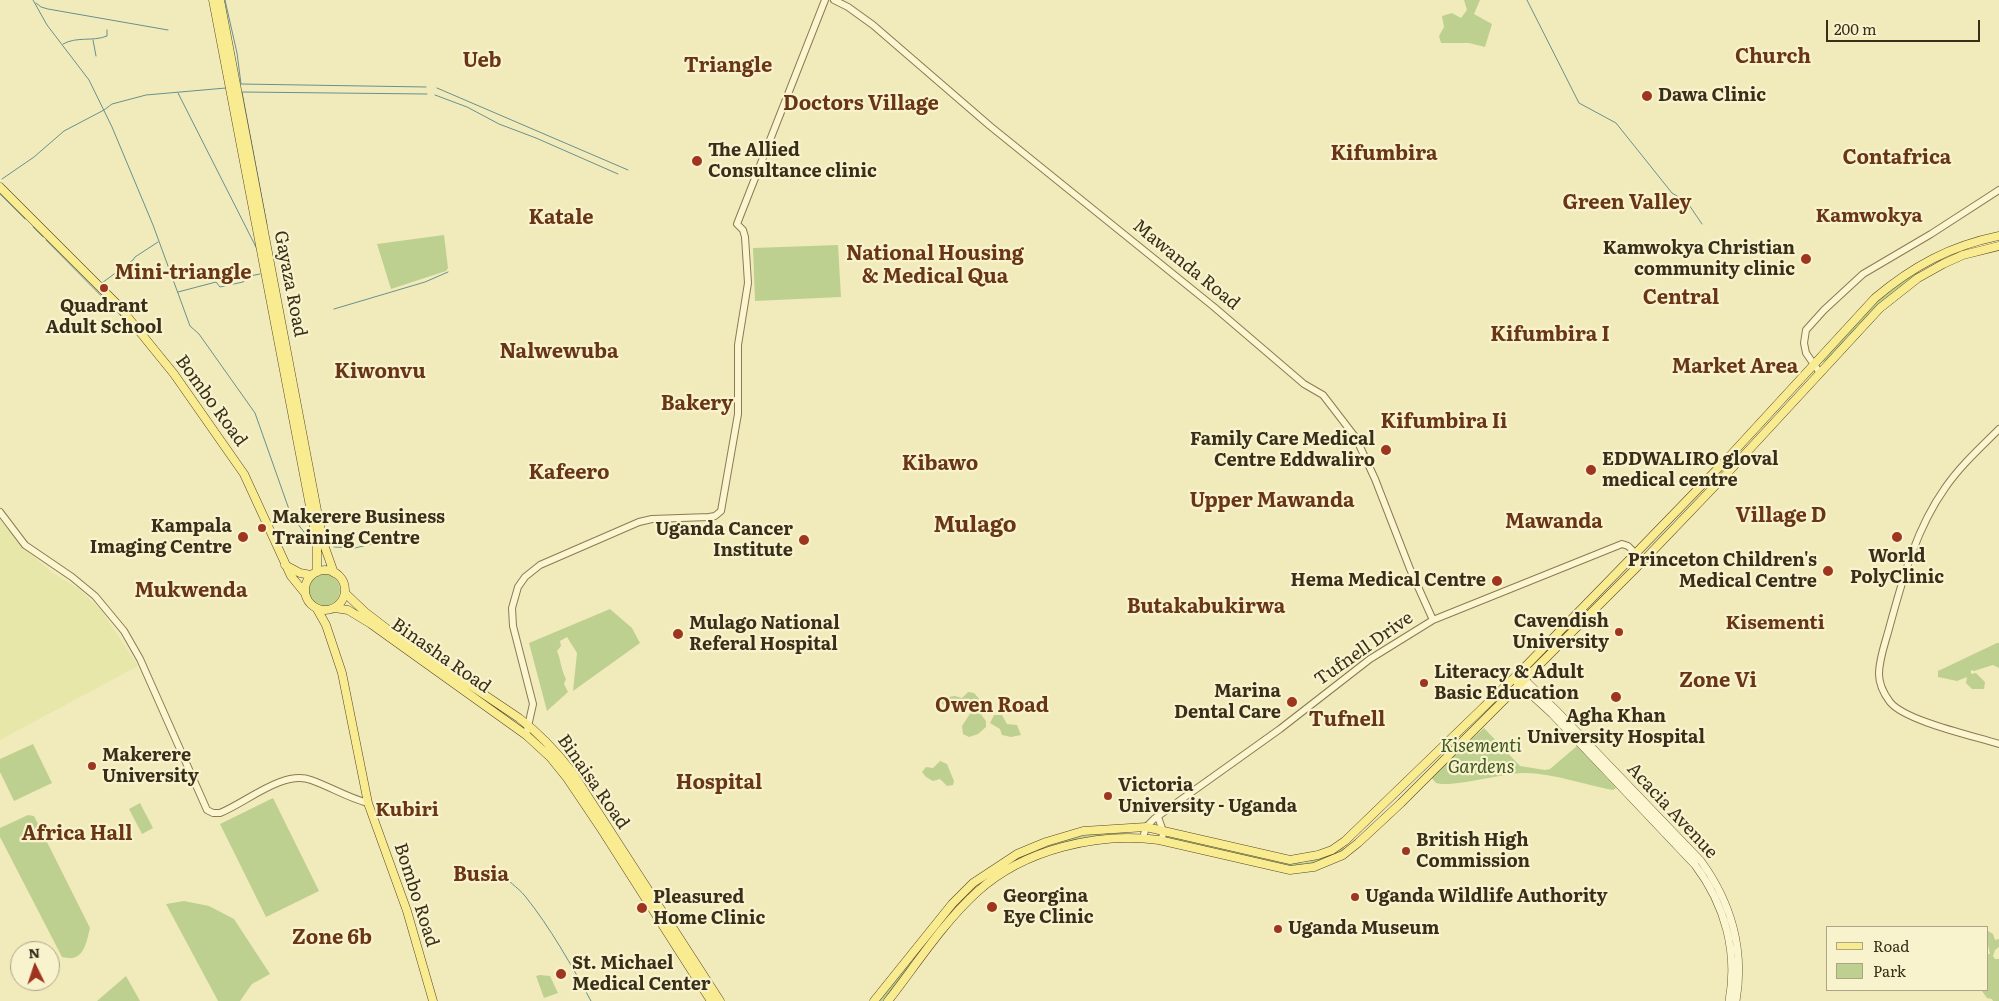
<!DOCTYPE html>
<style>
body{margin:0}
#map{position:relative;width:1999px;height:1001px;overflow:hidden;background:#f1ebbc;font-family:Literata,serif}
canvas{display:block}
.legend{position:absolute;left:1826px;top:926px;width:162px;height:65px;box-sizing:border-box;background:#f8f3cc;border:1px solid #aba485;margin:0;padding:6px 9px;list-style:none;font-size:15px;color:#382e1a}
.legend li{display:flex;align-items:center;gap:10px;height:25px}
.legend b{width:25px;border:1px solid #aba485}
.north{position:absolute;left:10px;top:941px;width:50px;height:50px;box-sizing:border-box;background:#f8f3cc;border:1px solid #aba485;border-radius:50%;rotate:356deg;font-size:14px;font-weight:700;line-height:20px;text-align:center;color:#382e1a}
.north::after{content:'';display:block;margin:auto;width:18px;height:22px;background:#9d351f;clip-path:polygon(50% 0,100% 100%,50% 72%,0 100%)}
.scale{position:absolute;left:1826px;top:20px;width:154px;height:22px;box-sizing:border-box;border:2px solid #382e1a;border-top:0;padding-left:6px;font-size:15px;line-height:18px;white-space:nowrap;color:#382e1a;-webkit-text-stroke:4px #f8f3cc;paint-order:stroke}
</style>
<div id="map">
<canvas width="1999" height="1001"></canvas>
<ul class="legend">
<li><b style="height:6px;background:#f9eb8f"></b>Road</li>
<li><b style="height:14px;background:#bdd08f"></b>Park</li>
</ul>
<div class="north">N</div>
<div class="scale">200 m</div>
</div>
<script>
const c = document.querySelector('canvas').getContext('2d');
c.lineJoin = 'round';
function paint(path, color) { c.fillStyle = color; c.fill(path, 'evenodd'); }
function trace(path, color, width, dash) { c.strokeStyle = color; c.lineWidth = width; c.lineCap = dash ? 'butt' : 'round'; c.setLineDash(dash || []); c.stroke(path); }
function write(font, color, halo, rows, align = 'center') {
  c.font = font + ' Literata,serif'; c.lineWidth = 4.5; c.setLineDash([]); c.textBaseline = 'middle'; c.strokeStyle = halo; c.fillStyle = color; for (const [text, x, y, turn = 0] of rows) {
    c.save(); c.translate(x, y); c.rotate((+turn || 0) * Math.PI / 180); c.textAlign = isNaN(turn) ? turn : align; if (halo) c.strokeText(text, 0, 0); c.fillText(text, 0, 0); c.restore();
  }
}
paint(new Path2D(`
 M0,515L13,535L32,555L53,573L80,590L101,610L138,666L0,740Z`), '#e6e7a9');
paint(new Path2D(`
 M1464,0H1480L1474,14L1492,24L1485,47L1469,43H1441L1439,36L1444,27L1442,16L1452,13L1461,18L1467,10Z
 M444,235L448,268L446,271L391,289L377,244Z
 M838,245L841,297L755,301L753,248Z
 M1919,270V274L1879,305L1826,361L1822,362L1872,305L1896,284Z
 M308 590a16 16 0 1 1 32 0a16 16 0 1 1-32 0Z
 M610,609L632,628L640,643L573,691L577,653L567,637L560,641L561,646L557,651C561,660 561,670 566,679L564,684L568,692L547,711L529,643Z
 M1997,643H1999V668L1993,665L1974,671L1971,670V674L1976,673L1985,682L1984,689H1972L1966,683L1967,677L1957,681L1938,677V671Z
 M968,692L974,693L981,701L982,716L986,721V727L978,734L969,737L963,734L962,726L971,712L961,704L946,706L941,703L943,698L955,696L962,698Z
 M994,715H1002L1007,724L1017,725L1021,735L1011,737L1002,735L1000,729L990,723Z
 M1484,728L1520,766L1545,770L1550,769L1577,746L1616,788L1613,790C1585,785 1552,773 1525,773C1502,773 1453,788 1436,783L1430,776Z
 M33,744L52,783L14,801L0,772V759Z
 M940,761L947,764L954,781L953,785L947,786L940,779L933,781L926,777L922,772L926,767L933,768Z
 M273,798L319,891L266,917L220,824Z
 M140,803L153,828L142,834L129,809Z
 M28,815L34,816L90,928C86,945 83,963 62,957L0,837V828Z
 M1118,831H1129L1123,835L1059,845L984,885L885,1001H878C931,934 978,864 1065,840C1082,835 1100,833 1118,831Z
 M1166,833L1283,862L1304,863L1322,858L1343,847L1346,850L1320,863L1289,866L1164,838Z
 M184,901L209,906L234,919L270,974L252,984L240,1001H218L166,904Z
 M1988,931L1993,934L1995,940L1999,939V947L1995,950L1993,956L1995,959H1999V1001H1993L1992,999L1987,998L1982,991L1964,990H1988V954H1990L1988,945Z
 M540,975L550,976L558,993L544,998L536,976Z
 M126,976L140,1001H97Z`), '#bdd08f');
trace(new Path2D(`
 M33,0L47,25L89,80L112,127L153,225L190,326L199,334L255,413L291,515L307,536L314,541
 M225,0L237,53L241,84L426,87
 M1527,0L1579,103L1616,123L1672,193L1687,202L1702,224
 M36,3L41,7L48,9L168,30
 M93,40L96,56
 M63,44C77,36 92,42 107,36V30
 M437,88L628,170
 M178,93L258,251
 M435,95L467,107L499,124L536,138L618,174
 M2,179L34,157L64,131L104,110L112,104L146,95L226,88
 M0,194L25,219
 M267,225L242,92L427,94
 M33,227L43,237
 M46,240L125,320
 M102,283L133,260L135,257L158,242
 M178,292L216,282L220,287L243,282L250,276L260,274
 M334,309L425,282L448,272
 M334,547L355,548L384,541
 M501,871C506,881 518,887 525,896C550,927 572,966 591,1001`), '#67908d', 1);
const tertiary = new Path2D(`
 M834,0L848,7L873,25L990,126L1214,307L1304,384L1323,395L1356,438L1375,479L1410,569L1433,620
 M1820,373L1806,353L1804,343L1806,330L1824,310L1863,274L1931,234L1999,190
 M1999,429C1980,448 1960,466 1945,488C1916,529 1903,578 1890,625C1886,641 1879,658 1879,674C1879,684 1884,694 1890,702C1905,721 1974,736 1999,744
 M0,512L25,545L72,577L95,596L124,631L140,659L207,810L213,813H220C247,802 283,770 311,780C331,787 348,798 368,803
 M526,735L533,704L513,626L512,608L518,587L525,577L540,565L639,522L652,519L709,517L715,516L721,511L738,414V345L748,283L745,237L743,230L737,224L825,0
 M1158,817L1163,831L1162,840
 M1143,838L1146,827L1154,819L1280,729L1370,659L1433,620L1622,544L1628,546L1643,561`);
const secondary = new Path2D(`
 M1521,676L1556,710L1701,861C1731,902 1745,950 1736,1001
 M1516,681L1552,714L1695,865C1725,905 1738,952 1729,1001`);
const primary = new Path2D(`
 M213,0L317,543V572
 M220,0L323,542L334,573
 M0,187L118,305L174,374L244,474L291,576L304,592
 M285,565L300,573L311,575
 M305 590a20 20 0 1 1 40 0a20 20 0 1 1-40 0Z
 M345,593L365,612L391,632L519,718C540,734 556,751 572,772L720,1001
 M335,608L348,610L371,624L526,735L550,757L567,778L602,830L711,1001
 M317,609L326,625L342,673L368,803L407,911L433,1001
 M874,1001L952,904L973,883L1017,854L1046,842L1083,831L1146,827L1290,860L1318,855L1332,850L1345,841L1518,674L1636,553L1728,458L1875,298C1913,266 1950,246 1999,236
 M888,1001C916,965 943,923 977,892C1024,849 1098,832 1159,840L1290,870L1314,867L1343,855L1358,843L1401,803L1643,561L1735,465L1880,308L1918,278L1943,264L1963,255L1999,246`);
trace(tertiary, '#8a7a54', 8);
trace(secondary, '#6b5b38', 8);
trace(primary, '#574629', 9);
trace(tertiary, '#fbf6cf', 6);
trace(secondary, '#fbf6cf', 7);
trace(primary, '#f9eb8f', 8);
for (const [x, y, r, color] of [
 [1647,96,6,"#9d351f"],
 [697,161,6,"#9d351f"],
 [1806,259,6,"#9d351f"],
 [104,288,5,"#9d351f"],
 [1386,450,6,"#9d351f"],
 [1591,470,6,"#9d351f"],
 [262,528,5,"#9d351f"],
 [243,537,6,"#9d351f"],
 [1897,537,6,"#9d351f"],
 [804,540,6,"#9d351f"],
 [1828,571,6,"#9d351f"],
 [1497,581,6,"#9d351f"],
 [1619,632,5,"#9d351f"],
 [678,634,6,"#9d351f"],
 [1424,683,5,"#9d351f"],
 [1616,697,6,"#9d351f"],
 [1292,702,6,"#9d351f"],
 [92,766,5,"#9d351f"],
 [1108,796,5,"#9d351f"],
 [1406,851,5,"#9d351f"],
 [1355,897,5,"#9d351f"],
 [992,907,6,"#9d351f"],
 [642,908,6,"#9d351f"],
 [1278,929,5,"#9d351f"],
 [561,974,6,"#9d351f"]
]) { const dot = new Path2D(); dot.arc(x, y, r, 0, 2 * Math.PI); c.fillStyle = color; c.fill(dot); trace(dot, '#f8f3cc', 2); }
write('bold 18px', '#382e1a', '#f8f3cc', [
 ["Dawa Clinic",1658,96],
 ["The Allied",708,151],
 ["Consultance clinic",708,172],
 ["Kamwokya Christian",1795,249,"right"],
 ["community clinic",1795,270,"right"],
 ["Quadrant",104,307,"center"],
 ["Adult School",104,328,"center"],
 ["Family Care Medical",1375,440,"right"],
 ["Centre Eddwaliro",1375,461,"right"],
 ["EDDWALIRO gloval",1602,460],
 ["medical centre",1602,481],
 ["Makerere Business",272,518],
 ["Training Centre",272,539],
 ["Kampala",232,527,"right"],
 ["Imaging Centre",232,548,"right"],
 ["Uganda Cancer",793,530,"right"],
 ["Institute",793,551,"right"],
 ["World",1897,557,"center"],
 ["PolyClinic",1897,578,"center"],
 ["Princeton Children's",1817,561,"right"],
 ["Medical Centre",1817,582,"right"],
 ["Hema Medical Centre",1486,581,"right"],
 ["Cavendish",1609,622,"right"],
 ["University",1609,643,"right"],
 ["Mulago National",689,624],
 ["Referal Hospital",689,645],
 ["Literacy & Adult",1434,673],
 ["Basic Education",1434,694],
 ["Marina",1281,692,"right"],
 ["Dental Care",1281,713,"right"],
 ["Agha Khan",1616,717,"center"],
 ["University Hospital",1616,738,"center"],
 ["Makerere",102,756],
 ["University",102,777],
 ["Victoria",1118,786],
 ["University - Uganda",1118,807],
 ["British High",1416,841],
 ["Commission",1416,862],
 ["Georgina",1003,897],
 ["Eye Clinic",1003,918],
 ["Uganda Wildlife Authority",1365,897],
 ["Pleasured",653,898],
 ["Home Clinic",653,919],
 ["Uganda Museum",1288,929],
 ["St. Michael",572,964],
 ["Medical Center",572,985]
], 'left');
write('18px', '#382e1a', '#f8f3cc', [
 ["Mawanda Road",1186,265,39],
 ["Gayaza Road",290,284,79],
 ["Bombo Road",211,401,54],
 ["Tufnell Drive",1364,649,-35],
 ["Binasha Road",441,656,35],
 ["Binaisa Road",593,782,55],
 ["Acacia Avenue",1672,811,47],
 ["Bombo Road",416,895,72]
]);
write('italic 18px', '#3e561f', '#f8f3cc', [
 ["Kisementi",1481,747],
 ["Gardens",1481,768]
]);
write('bold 19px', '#683616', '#f8f3cc', [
 ["Kamwokya",1869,216],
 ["Kisementi",1775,623],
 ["Kubiri",407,810]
]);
write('bold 20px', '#683616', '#f8f3cc', [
 ["Church",1773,57],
 ["Ueb",482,61],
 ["Triangle",728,66],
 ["Doctors Village",861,104],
 ["Kifumbira",1384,154],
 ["Contafrica",1897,158],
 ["Green Valley",1627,203],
 ["Katale",561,218],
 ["National Housing",935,254],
 ["& Medical Qua",935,277],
 ["Mini-triangle",183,273],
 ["Central",1681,298],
 ["Kifumbira I",1550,335],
 ["Nalwewuba",559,352],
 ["Market Area",1735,367],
 ["Kiwonvu",380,372],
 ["Bakery",697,404],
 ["Kifumbira Ii",1444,422],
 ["Kibawo",940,464],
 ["Kafeero",569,473],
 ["Upper Mawanda",1272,501],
 ["Village D",1781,516],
 ["Mawanda",1554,522],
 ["Mukwenda",191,591],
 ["Butakabukirwa",1206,607],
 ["Zone Vi",1718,681],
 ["Owen Road",992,706],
 ["Tufnell",1347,720],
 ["Hospital",719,783],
 ["Africa Hall",77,834],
 ["Busia",481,875],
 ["Zone 6b",332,938]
]);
write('bold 22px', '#683616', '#f8f3cc', [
 ["Mulago",975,526]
]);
</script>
